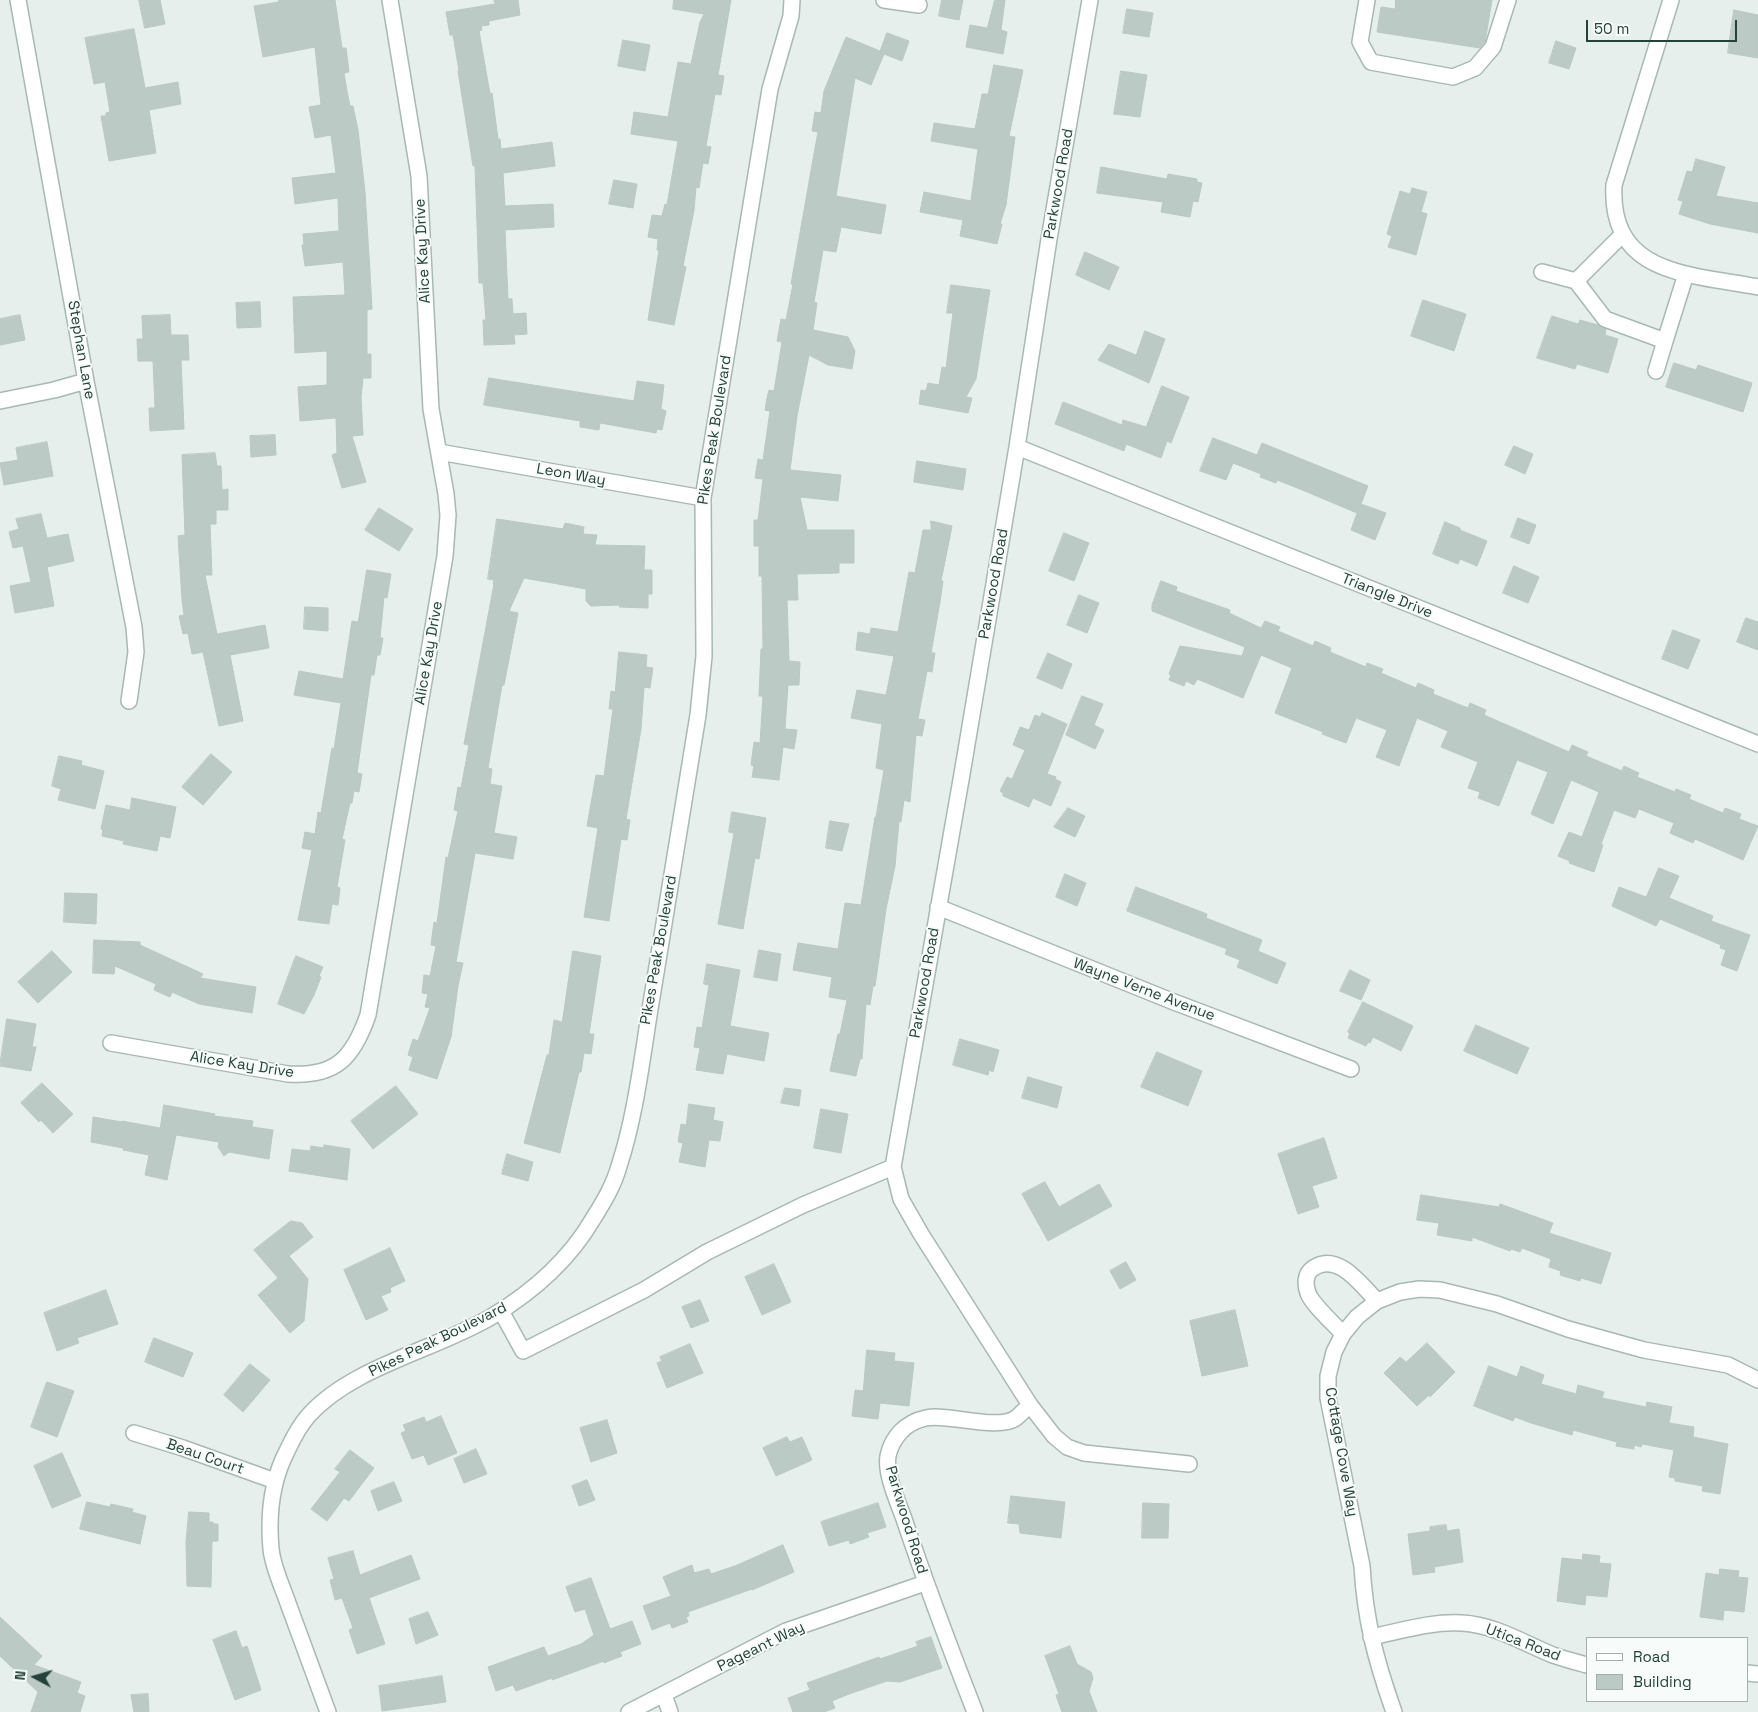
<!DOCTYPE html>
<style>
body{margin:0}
#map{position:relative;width:1758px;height:1712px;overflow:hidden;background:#e6efeb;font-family:"Space Grotesk",sans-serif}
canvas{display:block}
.legend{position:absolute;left:1586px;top:1637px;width:162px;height:65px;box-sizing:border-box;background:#f7fbf9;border:1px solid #a3b1ad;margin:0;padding:6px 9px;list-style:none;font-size:15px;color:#24423a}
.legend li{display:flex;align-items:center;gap:10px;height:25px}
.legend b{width:25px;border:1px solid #a3b1ad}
.north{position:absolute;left:10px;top:1652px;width:50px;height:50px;-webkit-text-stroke:4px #f7fbf9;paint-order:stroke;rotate:276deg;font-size:14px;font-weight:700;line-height:20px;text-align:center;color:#24423a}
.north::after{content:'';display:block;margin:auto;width:18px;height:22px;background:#24423a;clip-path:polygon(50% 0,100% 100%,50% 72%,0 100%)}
.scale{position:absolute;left:1586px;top:20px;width:151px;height:22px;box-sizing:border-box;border:2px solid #24423a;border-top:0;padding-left:6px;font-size:15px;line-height:18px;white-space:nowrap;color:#24423a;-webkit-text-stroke:4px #f7fbf9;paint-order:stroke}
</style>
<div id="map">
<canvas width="1758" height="1712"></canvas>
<ul class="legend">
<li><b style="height:6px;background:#fff"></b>Road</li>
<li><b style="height:14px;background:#bbcac4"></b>Building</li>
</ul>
<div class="north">N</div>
<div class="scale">50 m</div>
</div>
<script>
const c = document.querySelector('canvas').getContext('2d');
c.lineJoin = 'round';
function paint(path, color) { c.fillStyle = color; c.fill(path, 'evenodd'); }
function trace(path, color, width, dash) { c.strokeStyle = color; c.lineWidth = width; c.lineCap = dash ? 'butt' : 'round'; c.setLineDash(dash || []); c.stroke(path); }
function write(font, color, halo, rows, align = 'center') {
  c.font = font + ' "Space Grotesk",sans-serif'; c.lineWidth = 4; c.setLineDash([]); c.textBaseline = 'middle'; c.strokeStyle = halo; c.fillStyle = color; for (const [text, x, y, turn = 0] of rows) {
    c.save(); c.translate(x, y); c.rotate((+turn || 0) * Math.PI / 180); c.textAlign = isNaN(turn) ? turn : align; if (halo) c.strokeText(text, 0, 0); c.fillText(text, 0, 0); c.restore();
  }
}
const building = new Path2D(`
 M139,0H160L165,24L145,28Z
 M279,0H335L342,48H346L349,72L344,73L347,91L350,106H353L358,130L365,192L370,272L372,309L367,310V354H371V378H363L361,397L363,435L352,436L366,482L342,488L332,455L337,453L336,418L300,421L298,387L327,385V351L295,353L294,327L293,297L345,295L343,262L305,266L302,245H304L303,234L339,231L338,198L295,204L292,178L336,173L331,135L315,138L309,107L321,105L315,47L263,57L254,6L279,2Z
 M494,0H518L520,15L489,21V25L481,26L482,30L479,31L490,94L492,93L498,139H500L501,149L552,142L555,166L503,173L505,206L553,204L554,227L505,230L508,299H512L513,314L526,313L527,334L514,335L515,344L484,345L483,320H486L483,283H479L475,166H473L458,71H459L453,35H450L446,12L495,4Z
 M674,0H731L718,75L724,76L721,95L715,94L706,146L711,147L708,164L703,163L699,188L696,187L694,210L683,266L686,267L674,325L648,320L659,250H657L658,239L648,237L652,215L662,216L665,204L667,205L678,141L631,134L634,112L668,117L678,62L691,64L700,22L704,14L673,9Z
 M942,0H963L959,20L939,16Z
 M995,0H1005L1001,30L1007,32L1003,54L966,47L970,25L987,28Z
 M1396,0H1492L1485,42L1480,48L1377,32L1381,7L1395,9Z
 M1127,9L1153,13L1149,37L1123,33Z
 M1734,10L1758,15V58L1728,53Z
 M134,29L145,88L178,82L181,104L149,110L156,153L109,161L101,116H106V113L110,112L105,82L94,84L85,38Z
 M887,33L909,41L902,61L884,54L871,85L855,78L836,196L886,205L881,234L841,227L836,252L823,250L814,302L817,303L813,330L848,337L855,351L852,369L828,365L809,355L797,416L790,470L841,475L838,501L800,497L807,530H854V563H839V573L797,574L798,600H787L789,661L800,662L799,685H788L785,729L797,730L794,749L783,747L779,780L752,777L754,766L751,765L754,742L760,743L763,696H759L761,649H763L762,576H759V546H754V520H758L763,479L755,478L758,459L763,460L770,411L765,410L767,398L769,390L774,391L782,342L777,341L781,319L786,320L793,284H791L815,148L818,132L812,131L815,112L821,113L824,91L846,37L880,51Z
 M623,40L650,45L645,71L618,66Z
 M1556,41L1576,48L1569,69L1549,63Z
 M994,65L1023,70L1009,136L1015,137L1006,205L1000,224H1002L997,244L960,236L963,220L920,212L924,192L971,201L978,149L931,141L934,123L975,129L982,94H988Z
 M1121,71L1147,75L1140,117L1114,114Z
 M1696,159L1725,167L1716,196L1758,203V233L1710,224L1679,214L1683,201L1678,200L1687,171L1692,172Z
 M1101,167L1167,179L1168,174L1197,179V182L1202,183L1198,202L1193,201L1190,217L1161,212L1163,202L1097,193Z
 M614,180L637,184L633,208L609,204Z
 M1412,188L1427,192L1421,212L1427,214L1416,255L1388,247L1392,236L1387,234L1400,191L1410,194Z
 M1085,252L1119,267L1109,290L1076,275Z
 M951,285L990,290L976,379L966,397L972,398L968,413L919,404L921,390L926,391L928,383L939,385L942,367L946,368L953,313H947Z
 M1423,300L1466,314L1454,351L1411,336Z
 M260,302L261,327L237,328L236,303Z
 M20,315L25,340L0,345V319Z
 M170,315L171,335H188L189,360H181L184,429L150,431L149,408H155L153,361H138L137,339H143L142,316Z
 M1552,316L1578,324L1580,320L1598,325L1606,329L1605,335L1618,339L1608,373L1577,364L1575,369L1537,358Z
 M1145,331L1165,339L1149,383L1098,360L1109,344L1136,355Z
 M1674,363L1696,370L1698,365L1752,383L1743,412L1666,387Z
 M489,378L634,401L637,381L664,385L661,409L666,411L662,430L657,429L656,433L600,423L599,430L580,427V421L484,405Z
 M1162,386L1189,397L1171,443L1167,441L1161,458L1126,444L1124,451L1055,424L1063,402L1122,425L1123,420L1146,427Z
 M275,435L276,455L251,457L250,436Z
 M1213,438L1257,455L1262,443L1368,486L1361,504L1386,513L1375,540L1351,530L1357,513L1300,489L1277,480L1276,483L1260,477L1261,474L1233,463L1226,480L1200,471Z
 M47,442L53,476L4,485L0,463L18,460L16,448Z
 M1514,446L1533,454L1525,474L1505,465Z
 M215,453L217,466H221L222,490L228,489V510H216V524H210L212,575H205L217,634L265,625L269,648L230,655L243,721L219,726L203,652L192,654L188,633L183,634L179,616L184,615L182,600L178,536L185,535L182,455Z
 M917,461L966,469L963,490L914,482Z
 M379,508L413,529L399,551L365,530Z
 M41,514L47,538L68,534L74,561L47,567L54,606L15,613L10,586L31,582L23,546L13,548L9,532L19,529L16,519Z
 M1518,518L1536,525L1529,544L1511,537Z
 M497,519L563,529L565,523L584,527L583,534L597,535L595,545L645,546L644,570H652V594H648V608L619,607L620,605L591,606L586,601V589L524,578L509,611L518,613L504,685H502L488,768L492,769L490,784L502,786L494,833L517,837L513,859L475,853L456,962L463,963L458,986L451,1037L437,1079L409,1070L413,1057L408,1055L413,1039L418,1041L430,1008L425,1007L428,994L422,993L424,975L430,976L436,946L431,945L434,922L437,923L446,857L448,858L458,811L454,810L458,787L461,788L469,745L464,744L494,584H493L494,580L488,579Z
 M931,521L952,526L941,581H943L940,602L931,653H935L932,672L927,671L918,719L925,720L922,736L916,735L910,802L904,800L901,822L899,821L895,866L886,909L875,986H873L870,1005L866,1004L862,1059H860L856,1076L830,1071L838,1034H840L847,1000L829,997L832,977L793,970L798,943L838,949L845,903L861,905L875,817H876L884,770L876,768L882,724L851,718L857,690L886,695L894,656L856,650L858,632L870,634L871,628L898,632L909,572L915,573L923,530H931Z
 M1445,522L1460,528V530L1487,541L1477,566L1460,559L1458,564L1433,554Z
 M1064,533L1089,543L1074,581L1049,571Z
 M1514,566L1539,577L1528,603L1503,593Z
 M367,570L391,574L387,598L384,597L380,638H383L380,655H377L374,675H371L357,773L362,774L359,792L354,791L352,803H350L342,839L345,840L337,887L340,888L339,897L338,905L332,904L329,924L298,920L312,850L302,848L305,832L315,834L318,812L321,813L332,748L334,749L341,703L294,695L299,671L343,679L352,621L358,622Z
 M1161,581L1177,587L1176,591L1230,610L1229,613L1261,628L1265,621L1280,627L1278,631L1313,646L1315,641L1331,648L1330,652L1366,667L1367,663L1383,669L1381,673L1416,688L1418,683L1434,690L1433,694L1468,708L1470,703L1486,710L1484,715L1569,752L1572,745L1588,752L1586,756L1622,771L1624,766L1639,773L1637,777L1675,792L1676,789L1691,795L1689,799L1723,813L1725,808L1741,814L1739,819L1758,826L1743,860L1695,839L1693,843L1670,833L1674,823L1639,809L1635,818L1614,810L1601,844L1603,845L1594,872L1569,863L1570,861L1558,856L1569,832L1582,837L1599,792L1571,780L1553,824L1531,814L1548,772L1517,760L1499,806L1478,798L1480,792L1468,788L1478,762L1441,747L1448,731L1417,718L1399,766L1376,757L1387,730L1356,718L1346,743L1322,734L1323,732L1275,713L1292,668L1261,655L1243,698L1197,679L1194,685L1186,681L1184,686L1169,680L1171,675L1169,674L1180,646L1242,656L1245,647L1152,611V605Z
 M1079,595L1099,603L1087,633L1067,625Z
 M305,607L328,608V631L304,629Z
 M1746,618L1758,622V650L1737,642Z
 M1673,630L1700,640L1688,669L1662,659Z
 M619,652L647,655L646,667L653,668L650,688L644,687L641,729L626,819L630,820L627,840L621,839L609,921L584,917L598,828L587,826L596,775L604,776L613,709H609L611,691L615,692Z
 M1048,653L1072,664L1062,689L1037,678Z
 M1082,696L1103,704L1094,725L1104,730L1095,749L1066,735Z
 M1042,713L1067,724L1047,774L1056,777L1055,779L1061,782L1051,806L1033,798L1029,807L1003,796V793L1000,791L1007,777L1012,779L1025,750L1013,745L1020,727L1029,730L1035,715L1040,717Z
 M211,754L232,772L203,805L182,787Z
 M59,756L82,761L81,765L104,771L95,809L58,800L61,789L52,786Z
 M132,798L176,807L170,838L160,836L157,851L123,844L124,841L102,836L103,830L101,829L106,805L130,810Z
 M1068,808L1085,816L1075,837L1054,827Z
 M732,812L766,818L759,859L755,858L743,929L718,924L734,833L729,832Z
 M830,821L849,824L842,851L826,848Z
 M1659,868L1679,876L1669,898L1713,916L1711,921L1750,935L1737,971L1721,965L1726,950L1720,948L1721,945L1660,919L1656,926L1612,906L1619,887L1646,897Z
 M1065,874L1086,883L1077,906L1056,897Z
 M1136,887L1207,914L1206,918L1262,940L1258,951L1286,963L1277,984L1237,967L1240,960L1225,954L1227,949L1127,911Z
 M65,893L97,894L96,924L64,922Z
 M94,940L140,942V945L203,974L200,978L256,987L252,1013L199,1004L172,992L170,997L154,990L156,984L115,966L114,974L93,973Z
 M759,950L781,954L777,981L754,977Z
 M52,951L72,972L38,1003L18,982Z
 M573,951L601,956L589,1034H594L591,1054L584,1053L581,1072H579L560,1153L524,1143L547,1055H549L554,1020L562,1022Z
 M296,956L323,967L319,976L321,977L314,995L304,1014L278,1004Z
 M707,964L740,970L730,1026L769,1033L764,1061L727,1054L723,1074L696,1070L700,1048L694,1047L697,1027L702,1028L709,985L704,984Z
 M1350,970L1370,980L1361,1000L1340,991Z
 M1363,1002L1413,1026L1401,1051L1373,1037L1370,1043L1368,1042L1366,1046L1348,1038L1350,1033L1348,1032Z
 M7,1019L36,1024L32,1047H36L31,1071L0,1066Z
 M1476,1025L1529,1048L1517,1074L1464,1051Z
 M960,1039L999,1050L993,1072L989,1070L988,1075L953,1065Z
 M1157,1052L1202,1071L1188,1106L1141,1087Z
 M1028,1077L1062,1087L1057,1108L1022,1098Z
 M42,1083L73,1114L53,1133L41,1120L39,1122L21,1103Z
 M396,1086L418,1114L373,1149L351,1121Z
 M785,1088L801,1090L799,1106L781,1103Z
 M689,1104L715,1108L713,1120L723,1122L720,1141L709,1140L705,1167L679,1162L683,1143L678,1142L681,1124L686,1125Z
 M164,1105L215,1114L214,1116L253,1121L252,1127L273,1130L269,1159L229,1152L224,1156L218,1147L219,1142L176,1135L167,1180L145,1175L149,1155L123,1150V1148L91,1142L93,1117L122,1122V1121L160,1128Z
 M821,1109L848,1114L841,1153L814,1148Z
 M1324,1138L1337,1178L1312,1186L1319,1207L1298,1214L1278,1154Z
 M324,1145L350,1149L347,1180L289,1171L292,1149L310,1151L311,1146L324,1148Z
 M507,1154L533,1162L528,1181L502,1174Z
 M1045,1182L1059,1207L1099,1184L1112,1206L1048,1241L1022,1194Z
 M1421,1195L1499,1207L1500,1204L1553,1223L1549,1233L1611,1253L1601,1284L1581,1278L1580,1281L1560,1275L1561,1271L1549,1267L1551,1259L1522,1248L1520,1252L1511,1249L1510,1251L1472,1237V1241L1437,1235L1439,1223L1417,1220Z
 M291,1221L302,1223L313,1237L289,1256L308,1279L304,1321L290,1333L258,1295L278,1278L254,1250Z
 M390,1248L405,1281L390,1288L391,1292L381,1296L388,1310L366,1320L344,1270Z
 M1126,1262L1136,1280L1120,1289L1110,1271Z
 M774,1264L791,1302L762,1315L745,1277Z
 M106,1290L118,1324L77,1338L79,1343L57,1351L44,1313Z
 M700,1300L709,1321L691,1328L682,1307Z
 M1235,1310L1248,1366L1202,1376L1190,1321Z
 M154,1338L193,1353L183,1377L145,1362Z
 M1427,1343L1455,1372L1430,1397L1429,1395L1417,1406L1384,1373L1400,1357L1406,1362Z
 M690,1344L703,1373L667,1388L657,1363L662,1361L660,1357Z
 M867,1350L895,1353L894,1361L914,1363L909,1406L880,1403L878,1419L852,1416L855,1390L863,1391Z
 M250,1364L270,1380L243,1412L224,1395Z
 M1489,1366L1517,1377L1521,1366L1544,1375L1541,1384L1576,1394L1578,1385L1604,1392L1602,1398L1646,1407L1647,1402L1672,1407L1669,1423L1694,1427L1693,1437L1728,1444L1720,1494L1702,1491L1703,1486L1675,1481V1478L1669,1477L1674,1450L1642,1444L1641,1447L1634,1445V1449L1616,1446L1617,1442L1573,1430L1572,1435L1531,1423L1515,1417L1513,1421L1474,1406Z
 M47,1382L74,1391L57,1437L31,1427Z
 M441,1416L457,1453L428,1465L424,1455L412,1459L401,1433L406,1431L403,1425L424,1417L426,1422Z
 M607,1420L617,1453L591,1462L580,1428Z
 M787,1437L790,1442L802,1437L812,1460L776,1476L763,1448Z
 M476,1449L487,1474L464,1483L454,1459Z
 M350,1450L374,1468L349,1501L344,1498L327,1521L311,1509L340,1472L335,1469Z
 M62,1453L81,1496L52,1508L34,1466Z
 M587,1480L595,1500L579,1506L572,1486Z
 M394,1482L402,1501L378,1511L371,1491Z
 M1011,1496L1065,1502L1061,1538L1020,1533L1019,1524L1008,1523Z
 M87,1502L110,1507L111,1504L133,1509L132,1512L146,1516L140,1544L80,1529Z
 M878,1503L886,1527L867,1533L869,1537L850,1544L849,1540L829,1546L821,1522Z
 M1143,1503L1169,1504L1168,1538H1142Z
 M189,1512L209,1513V1522H213V1524H218V1541H212L211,1587L187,1586L186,1543Z
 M1446,1525L1447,1531L1459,1529L1463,1562L1434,1567L1435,1572L1413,1575L1408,1534L1430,1531V1527Z
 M783,1545L794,1572L752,1590V1589L688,1612L689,1616L686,1617L688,1622L672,1628L670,1623L652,1630L643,1606L671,1596L663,1577L692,1565L694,1573L709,1569L711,1574L735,1566Z
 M353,1551L360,1575L411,1555L420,1579L369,1598L385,1644L357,1654L349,1630L353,1628L342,1598L335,1600L330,1580L334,1579L328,1558Z
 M1583,1554L1600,1556L1599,1563L1611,1564L1607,1597L1586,1595L1585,1605L1557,1601L1562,1558L1582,1560Z
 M1720,1569L1739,1571L1738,1577L1748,1578L1744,1612L1724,1610L1723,1620L1700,1617L1706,1573L1719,1575Z
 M591,1578L610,1629L632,1621L641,1644L620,1652L622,1656L604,1663V1661L552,1680V1678L516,1691L513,1685L496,1691L488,1667L544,1647L548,1656L581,1644L594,1635L585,1609L575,1612L566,1587Z
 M428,1612L438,1635L416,1644L409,1619Z
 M0,1617L42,1656L34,1665L81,1682L77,1693L85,1696L80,1712H31L38,1692L0,1656Z
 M236,1631L242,1648L247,1646L261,1690L235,1700L213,1640Z
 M931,1637L942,1668L900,1682L887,1681L849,1694L832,1701L835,1708L824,1712H793L788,1698L810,1690L807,1683L879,1657L880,1659L918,1646L916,1642Z
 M1070,1646L1077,1664L1091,1672L1093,1678L1089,1691L1097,1712H1062L1059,1704L1056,1695L1059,1694L1045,1656Z
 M442,1676L446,1702L382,1711L379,1686Z
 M148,1694L149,1712H134L131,1695Z`);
paint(building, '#bbcac4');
trace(building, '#b8c9c2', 1);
const minor = new Path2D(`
 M18,0L86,381L134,627L136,652L129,701
 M884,0L919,5
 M1090,0L1049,239L1017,447L962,774L893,1167L901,1199L921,1234L1030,1405L1054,1436L1067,1447L1084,1453L1189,1464
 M1367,0L1360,42L1371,62L1453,77L1475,68L1493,47L1508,0
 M1671,0L1614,185C1609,276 1691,274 1758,287
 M1542,272L1576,281L1605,319L1665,341L1686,274
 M1576,281L1623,234
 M1656,371L1665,341
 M0,401L54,390L86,381
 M1017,447L1758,744
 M439,452L703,498
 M938,907L1174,1002L1351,1069
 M111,1043L288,1074C336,1077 353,1058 368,1015L445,556L448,515L446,494L431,409L419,176L390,0
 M501,1311L523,1351L644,1290L707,1252L803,1205L893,1167
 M1343,1334C1335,1325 1311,1303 1308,1293C1305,1285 1305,1274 1312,1269C1337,1250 1361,1285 1377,1301
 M134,1433L183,1448L275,1481
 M1371,1637C1401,1631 1432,1621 1462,1623C1496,1625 1523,1643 1553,1655C1564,1659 1576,1662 1587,1665
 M1747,1673L1758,1674
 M664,1695L670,1712
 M328,1712C315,1677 302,1641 289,1606C283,1588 273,1568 271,1549C268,1516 272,1480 287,1451C293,1438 299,1426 309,1415C352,1367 435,1350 491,1317C531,1293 569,1260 593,1219C603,1203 614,1185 619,1166C637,1112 643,1048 653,991C668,899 683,807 698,715L704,656L703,498L770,89L791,16L792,0
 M629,1712L786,1631L925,1583
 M975,1712C950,1648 926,1584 904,1519C898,1502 885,1474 888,1456C892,1437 906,1422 926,1418C947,1413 998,1431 1016,1418C1021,1414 1025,1409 1030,1405
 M1394,1712C1376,1661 1365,1620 1362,1566L1328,1398V1376L1334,1352L1343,1334L1357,1317L1377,1301L1400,1292L1419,1289L1440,1290L1497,1304L1568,1329L1644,1350L1728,1365L1758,1380`);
trace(minor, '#a8b8b2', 18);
trace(minor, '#fff', 15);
write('15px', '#24423a', '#f7fbf9', [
 ["Parkwood Road",1059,184,-80],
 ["Alice Kay Drive",423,251,-93],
 ["Stephan Lane",81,350,80],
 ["Pikes Peak Boulevard",715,430,-81],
 ["Leon Way",571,475,10],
 ["Parkwood Road",994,584,-80],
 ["Triangle Drive",1387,596,22],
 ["Alice Kay Drive",429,653,-80],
 ["Pikes Peak Boulevard",659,950,-80],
 ["Parkwood Road",925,983,-80],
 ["Wayne Verne Avenue",1144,990,21],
 ["Alice Kay Drive",242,1065,9],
 ["Pikes Peak Boulevard",438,1340,-26],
 ["Cottage Cove Way",1341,1452,80],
 ["Beau Court",205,1457,19],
 ["Parkwood Road",906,1520,73],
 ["Utica Road",1523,1643,21],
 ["Pageant Way",761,1647,-26]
]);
</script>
